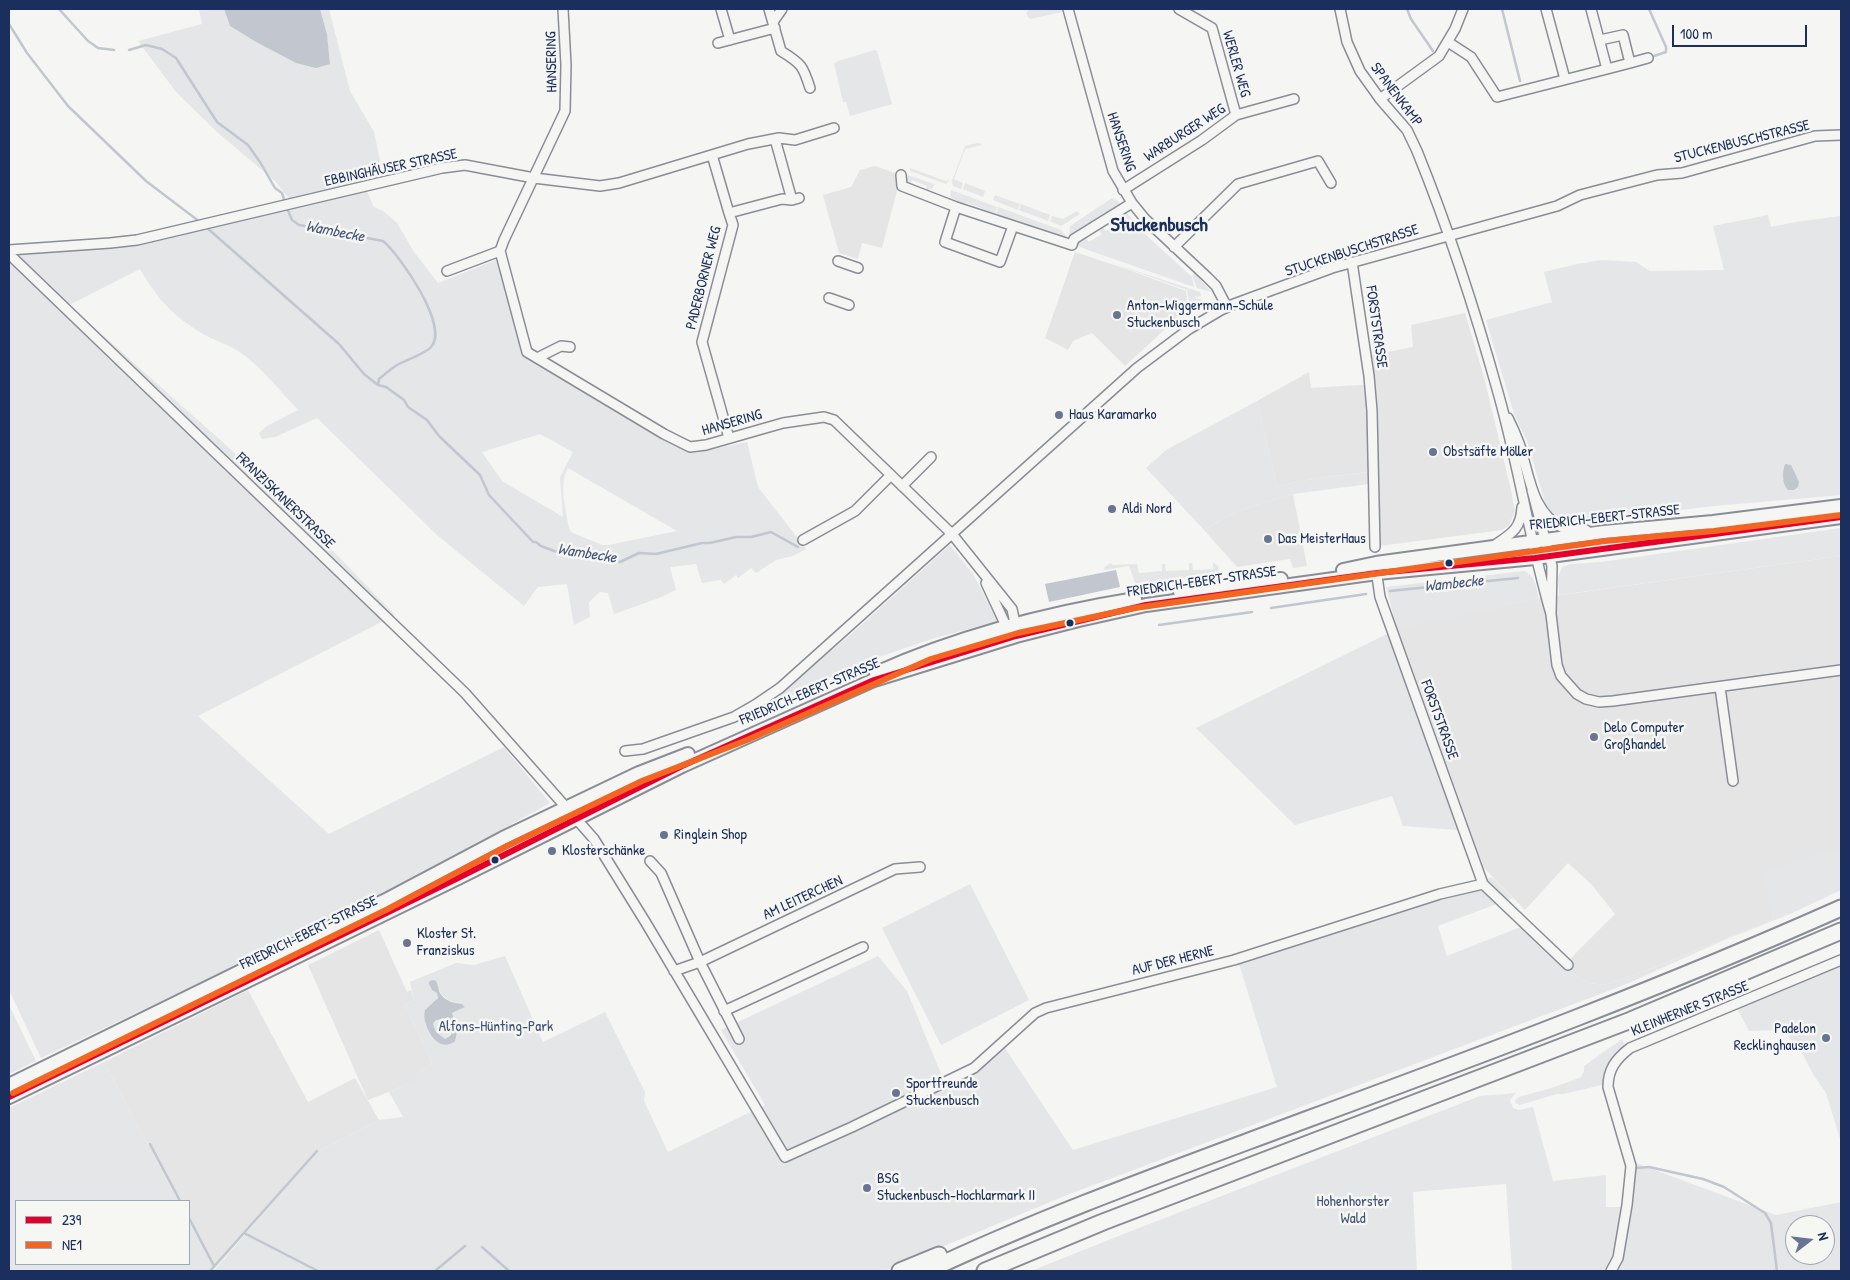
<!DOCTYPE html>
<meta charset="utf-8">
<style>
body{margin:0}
#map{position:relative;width:1850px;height:1280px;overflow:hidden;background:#f5f5f3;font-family:"Patrick Hand",sans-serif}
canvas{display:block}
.frame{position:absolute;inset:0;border:10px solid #1b2f5e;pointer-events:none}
.legend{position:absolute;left:15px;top:1200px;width:175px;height:65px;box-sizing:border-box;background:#f6f6f2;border:1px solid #9ea6b7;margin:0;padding:6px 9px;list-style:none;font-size:15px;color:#1b2f5e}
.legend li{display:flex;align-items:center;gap:10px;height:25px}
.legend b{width:25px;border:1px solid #9ea6b7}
.north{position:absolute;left:1785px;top:1215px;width:50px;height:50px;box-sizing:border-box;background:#f6f6f2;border:1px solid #9ea6b7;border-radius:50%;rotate:74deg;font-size:14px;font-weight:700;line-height:20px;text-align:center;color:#1b2f5e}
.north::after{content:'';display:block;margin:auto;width:18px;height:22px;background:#677492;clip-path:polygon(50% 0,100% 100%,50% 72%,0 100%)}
.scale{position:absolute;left:1672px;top:25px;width:135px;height:22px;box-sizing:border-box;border:2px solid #1b2f5e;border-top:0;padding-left:6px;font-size:15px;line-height:18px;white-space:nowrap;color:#1b2f5e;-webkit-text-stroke:4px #f6f6f2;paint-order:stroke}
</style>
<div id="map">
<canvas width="1850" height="1280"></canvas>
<div class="frame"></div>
<ul class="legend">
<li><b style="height:6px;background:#e4002b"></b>239</li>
<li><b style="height:6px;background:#f26522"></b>NE1</li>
</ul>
<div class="north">N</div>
<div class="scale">100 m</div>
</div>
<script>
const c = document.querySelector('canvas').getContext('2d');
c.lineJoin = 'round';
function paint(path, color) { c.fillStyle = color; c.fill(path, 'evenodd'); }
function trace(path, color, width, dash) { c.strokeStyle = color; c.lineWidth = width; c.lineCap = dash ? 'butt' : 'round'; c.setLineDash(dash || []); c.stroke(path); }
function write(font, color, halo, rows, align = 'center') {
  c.font = font + ' "Patrick Hand",sans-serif'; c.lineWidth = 5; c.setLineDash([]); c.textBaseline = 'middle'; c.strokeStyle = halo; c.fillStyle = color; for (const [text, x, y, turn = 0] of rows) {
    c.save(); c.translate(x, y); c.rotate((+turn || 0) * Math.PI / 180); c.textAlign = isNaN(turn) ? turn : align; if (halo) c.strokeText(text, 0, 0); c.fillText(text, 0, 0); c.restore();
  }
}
paint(new Path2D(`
 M875,166L898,174V187L882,248L862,243L858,259L839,253L823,195L851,187L860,170Z
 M1075,252L1129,270L1186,291L1188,308L1125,366L1092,333L1073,341L1068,350L1045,338Z
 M1465,313L1484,377L1511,490L1515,511L1509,526L1502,530L1380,546L1377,471L1317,478L1277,486L1257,401L1309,372L1311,388L1375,384L1372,355L1413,347L1411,325Z
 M1293,494L1307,566L1293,568L1290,559L1237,567L1204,530L1236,512Z
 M1841,556V876L1772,912L1774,919L1643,972L1603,985L1590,983L1576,976L1563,966L1615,914L1592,885L1568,863L1525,910L1484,868L1398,629L1539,598Z
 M379,930L407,992L411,990L414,1000L405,1004L432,1063L420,1072L416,1081L368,1100L308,965Z
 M248,990L308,1102L355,1078L379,1120L313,1154L214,1270L189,1222V1201H178L104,1062Z`), '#e5e5e6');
paint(new Path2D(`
 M199,9H224L230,26L256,42L296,63L330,64L327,34L320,9H329L350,91L374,132L383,174L380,179L364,185L374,207L383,211L397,223L414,252L438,283L496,260L525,356L682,449L693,453L747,442L758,487L806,549L793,556L776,560L756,573L751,568L738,578L736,575L724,584L721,580L702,583L696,564L670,567L676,590L659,598L614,614L608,593L600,592L589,602L590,617L574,625L567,584L538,587L524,606L438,536L317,418L275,437L262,439L259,433L267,426L298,410C279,390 261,366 238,351C227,344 214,340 203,334C172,315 158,300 140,269L69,305L228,447L301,518L395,615L198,716L329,834L504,747L550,803L371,902L41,1058L9,990V245L126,239L291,201L275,181L217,132L176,92L138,41L202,24ZM540,434L573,452L560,477L563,517L502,481L482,452ZM568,468L677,531L609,545H602L571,532L569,528C566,509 558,485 568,468Z
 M1029,9H1061L1062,12L1030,19L1026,14Z
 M875,50L877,51L892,104L850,116L846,102H843L834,64L838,61Z
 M978,143L982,145L965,149L954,179L963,183L961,189L953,186L952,181L965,146Z
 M910,168L946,181L950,179L946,184L910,171Z
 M908,175L934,184L933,188L929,189L928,193L925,192L927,186L912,180L910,186H908L906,179Z
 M965,183L985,191L983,197L963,189Z
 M951,190L997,207L995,213L967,203L960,204L950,197Z
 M995,195L1020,204L1018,210L993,200Z
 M1112,198L1117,200L1120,204L1069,237L1070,226Z
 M1021,204L1050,215L1048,221L1019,210Z
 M998,207L1061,230L1066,236L1065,239C1053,234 1025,220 1013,224L1011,219L996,214Z
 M1077,211L1080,214L1061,226L1050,221L1052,216L1063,219Z
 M1125,211L1145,234L1192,277L1194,287L1085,249L1077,245L1076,241L1084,236L1089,242L1102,234L1098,228L1102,226L1106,231L1119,223L1115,217Z
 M1768,215L1771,227L1796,222L1841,216V495L1714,506L1579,522L1562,519L1556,516L1546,506L1527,441L1514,414L1486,320L1552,302L1544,272L1577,264L1602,260L1636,262L1650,271L1724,270L1713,226Z
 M1109,262L1200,292L1201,296L1195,297L1196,299H1201V304L1190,308L1187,290Z
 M1195,274L1212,292L1197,288L1192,275Z
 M1152,288L1169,295L1165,304L1149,298Z
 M1257,401L1277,486L1317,478L1370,472L1369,484L1293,494L1236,512L1204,530L1146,468L1166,450Z
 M1520,456L1538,526L1534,527L1517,458Z
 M1841,528V556L1559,595L1558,578L1562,567L1571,564L1601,562Z
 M950,545L973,574L998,621L935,638L864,662L780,701V693L850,635Z
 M1213,562L1219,567L1218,573L1155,582L1150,586L1137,588L1129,566L1105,570L1104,568L1110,563L1113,565L1137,564L1139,573L1162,571V564H1165L1166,571L1189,570V563H1192L1193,570L1213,569Z
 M1524,571C1536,576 1536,587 1539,598L1398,630L1470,831L1403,826L1392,796L1295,825L1196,728L1397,629L1386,587Z
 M1821,853L1841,855V890L1790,914L1722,941L1624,985L1067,1195L884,1271H9V1108L104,1062L178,1201H16V1264H189V1222L215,1270L313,1154L379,1120L403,1117L389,1092L415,1081L420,1072L432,1063L405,1004L414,1000L410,982L456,963L474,965L505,956L543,1042L605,1012L645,1092L644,1101L668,1152L765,1105L721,1030L878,956L907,991L944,1081L972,1066L1001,1042L1073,1150L1277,1087L1237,957L1492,877L1513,898L1438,926L1447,956L1523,926L1563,966L1576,976L1590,983L1603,985L1643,972L1774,919L1761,872ZM432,981H436C440,997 447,1001 462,1004L465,1007L452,1013L457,1028L456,1038L447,1045C437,1044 427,1034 425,1023C425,1019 428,1011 430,1007C432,1003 435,1001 438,998L437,993L431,987Z
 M970,884L1029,1000L941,1045L882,928Z
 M1841,963V1142L1826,1093L1813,1074L1800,1049L1782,1030L1749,1031L1737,1008Z
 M9,1005L36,1061L9,1074Z
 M444,1018L452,1026L451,1033L445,1039L436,1032L433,1023Z
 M1622,1039L1626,1048L1606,1084L1563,1094H1556L1520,1105L1515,1103L1516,1099L1519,1097C1540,1091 1560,1086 1581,1077L1584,1071V1066Z
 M1516,1093L1510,1100L1513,1108L1519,1110L1533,1107L1553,1181L1606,1175V1207H1624L1615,1260L1603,1271H1512L1506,1184L1413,1192L1417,1271H1031L1139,1228L1480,1096Z
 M1633,1162L1776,1215L1841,1202V1271H1615C1627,1254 1630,1186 1633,1162ZM1795,1225H1825V1255H1795Z`), '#e4e6e7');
paint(new Path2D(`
 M224,9H320L327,34L330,64L316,68L296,63L256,42L230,26Z
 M1785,464L1791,465L1799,482L1798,487L1794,490H1788C1782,484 1782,472 1785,464Z
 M1116,570L1120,587L1049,602L1045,584Z
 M432,980L436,981C438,985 439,991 440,993C445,1001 454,1003 462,1004L465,1007L452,1013C455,1023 459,1030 455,1041C438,1055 421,1026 425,1010L438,998L437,993L432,990L429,984V982ZM444,1018L452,1026L451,1035L445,1039L436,1032L433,1024L435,1021Z`), '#c1c6cf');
trace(new Path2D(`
 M59,9L88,41L98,48L114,50
 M1407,9L1411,19L1433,51
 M1502,9L1520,81
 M1649,9L1666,47V52L1651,57
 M9,24L27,53L68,106L146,181L200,222
 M129,50L146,45L162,49L176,58L217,122L248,145L260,162L275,188L282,193L285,202
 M287,208L292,220L299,225L383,241C400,255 450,327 431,347C425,354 406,360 397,365C391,369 385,374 379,379L378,385
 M206,227L339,344L364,374L378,385L386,387L404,400L408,407L427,420L439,436L480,475L489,495L533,542H536L541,546L554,551L584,556L600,557L620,562L639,553L656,554L702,543H710L736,537H751L771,532L798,547
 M1390,591L1518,578
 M1271,608L1366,594
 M1159,625L1252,612
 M150,1144L180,1201
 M1636,1168L1649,1167L1703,1179L1724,1187L1765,1213L1771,1223L1777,1271
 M189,1218L214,1266
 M244,1233L318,1271
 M482,1247L509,1271
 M210,1271L317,1151
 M435,1271L465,1246`), '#c1c6cf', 2.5);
const street = new Path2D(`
 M563,9L566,65L565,111L504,240L500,251L527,352L664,434L690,447L706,445L783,423L824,417L834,420L952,534L1012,609L1016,628
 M721,9L730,40
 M769,9L781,51C802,64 803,66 810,88
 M1068,9L1113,171L1132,203L1145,219L1207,277L1216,286L1227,307
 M1179,9L1212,28L1236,115
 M1340,9L1347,42L1360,71L1380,99L1407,130L1417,151C1449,230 1476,313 1499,396C1519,468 1530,542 1551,614
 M1546,9L1565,79
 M773,22L782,9
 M1600,40L1623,35L1630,63L1607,69
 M1448,42L1471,57L1497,97L1607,69L1591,9
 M718,43L775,28
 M1630,63L1648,58
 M1380,99L1439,56L1455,29L1463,9
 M775,139L792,200
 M712,155L729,213L782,199L792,200L799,198
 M901,175L902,186L956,207L1072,245L1074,239L1132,203
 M1123,190L1202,140L1236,115L1294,99
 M956,207L945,242L1000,262L1013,226
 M1174,247L1238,184L1318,161L1331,183
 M9,250L110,243L137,240L442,168L465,165L534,178L600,186L619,183L748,144L779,138L795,140L834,128
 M9,254L436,665L465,693L594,839L646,923L785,1157L852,1127L974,1068L1035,1013L1046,1008L1234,960L1440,894L1483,884
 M838,261L858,268
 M1352,262L1369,376L1372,411L1375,547
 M447,271L500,251
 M829,298L849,305
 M537,358L561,346L570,347
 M1508,418C1512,426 1516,435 1519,443C1529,472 1531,513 1563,528C1569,531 1580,530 1586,530
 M729,438L702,342L733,225L729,213
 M902,486L931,457
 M1532,490L1552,566L1551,614L1557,665L1561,676L1577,694L1586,699L1599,702L1613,701L1841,670
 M803,540L855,511L891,475
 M1495,545C1511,534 1521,529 1522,507
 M1376,569L1380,597L1483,884L1568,965
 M986,583L1007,628L1011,631
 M1720,687L1733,781
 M625,751L643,749L734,717L755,705L780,688L1137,368L1189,329L1221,310L1234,304L1332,268L1557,206L1580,195L1657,175L1682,173L1815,136L1841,135
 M650,861L661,873L700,962L739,1039
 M674,971L700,962L895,869L920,867
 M724,1011L863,947
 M1611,1271L1618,1258L1627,1205L1631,1166L1608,1087C1608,1069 1616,1059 1630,1048L1841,960`);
const secondary = new Path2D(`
 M1343,570L1376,563L1604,532L1713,522L1841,506
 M1180,592L1281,579
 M876,673C957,637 1048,613 1135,599
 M9,1085L384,901L503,838L639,773L688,754
 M9,1097L458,878L682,766L874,680L1016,636L1079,620L1146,605L1377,573L1535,558L1841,517`);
const highway = new Path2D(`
 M900,1271L939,1255
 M927,1271C1050,1213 1180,1167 1308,1119C1487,1053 1666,986 1841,908
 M985,1271L1103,1222L1631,1020L1841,931`);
trace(street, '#898d95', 12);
trace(secondary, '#898d95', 16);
trace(highway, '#898d95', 19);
trace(street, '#f5f5f3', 9);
trace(secondary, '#f5f5f3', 12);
trace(highway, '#f5f5f3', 15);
trace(new Path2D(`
 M9,1097L458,878L682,766L874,680L1016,636L1146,605L1377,573L1535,558L1841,517`), '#e4002b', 6);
trace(new Path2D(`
 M13,1093L388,909L507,846L642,781L747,740L931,659L1018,633L1135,608L1605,541L1714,531L1841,515`), '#f26522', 6);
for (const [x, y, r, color] of [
 [1117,315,5,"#677492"],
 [1059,415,5,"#677492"],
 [1433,452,5,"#677492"],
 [1112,509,5,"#677492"],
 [1268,539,5,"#677492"],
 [1449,563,4.5,"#1b2f5e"],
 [1070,623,4.5,"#1b2f5e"],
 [1594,737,5,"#677492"],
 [664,835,5,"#677492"],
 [552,851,5,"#677492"],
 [495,860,4.5,"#1b2f5e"],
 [407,943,5,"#677492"],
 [1826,1038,5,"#677492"],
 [896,1093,5,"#677492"],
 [867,1188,5,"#677492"]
]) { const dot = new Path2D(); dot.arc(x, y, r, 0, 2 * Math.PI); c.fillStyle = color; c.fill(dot); trace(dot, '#f6f6f2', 2); }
write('15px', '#1b2f5e', '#f6f6f2', [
 ["HANSERING",552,62,-91],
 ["WERLER WEG",1236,64,74],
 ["SPANENKAMP",1396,95,53],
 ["WARBURGER WEG",1185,133,-33],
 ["HANSERING",1121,142,71],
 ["STUCKENBUSCHSTRASSE",1742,142,-14],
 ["EBBINGHÄUSER STRASSE",391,168,-12],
 ["STUCKENBUSCHSTRASSE",1352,251,-18],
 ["PADERBORNER WEG",704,278,-76],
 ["FORSTSTRASSE",1376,327,82],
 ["HANSERING",732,423,-16],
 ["FRANZISKANERSTRASSE",285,501,44],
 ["FRIEDRICH-EBERT-STRASSE",1605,518,-6],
 ["FRIEDRICH-EBERT-STRASSE",1202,582,-8],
 ["FRIEDRICH-EBERT-STRASSE",810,692,-23],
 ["FORSTSTRASSE",1439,720,70],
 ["AM LEITERCHEN",803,898,-25],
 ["FRIEDRICH-EBERT-STRASSE",309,933,-26],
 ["AUF DER HERNE",1173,961,-14],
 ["KLEINHERNER STRASSE",1690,1009,-22]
]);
write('15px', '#1b2f5e', '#f6f6f2', [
 ["Anton-Wiggermann-Schule",1127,306],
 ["Stuckenbusch",1127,323],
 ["Haus Karamarko",1069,415],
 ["Obstsäfte Möller",1443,452],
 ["Aldi Nord",1122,509],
 ["Das MeisterHaus",1278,539],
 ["Delo Computer",1604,728],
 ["Großhandel",1604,745],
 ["Ringlein Shop",674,835],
 ["Klosterschänke",562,851],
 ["Kloster St.",417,934],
 ["Franziskus",417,951],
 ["Padelon",1816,1029,"right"],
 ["Recklinghausen",1816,1046,"right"],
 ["Sportfreunde",906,1084],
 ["Stuckenbusch",906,1101],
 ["BSG",877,1179],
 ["Stuckenbusch-Hochlarmark II",877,1196]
], 'left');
write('15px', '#405177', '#f6f6f2', [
 ["Alfons-Hünting-Park",496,1027],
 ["Hohenhorster",1353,1202],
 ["Wald",1353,1219]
]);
write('italic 16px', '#46567b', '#f6f6f2', [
 ["Wambecke",335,232,11],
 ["Wambecke",587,554,9],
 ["Wambecke",1454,584,-6]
]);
write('bold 20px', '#1b2f5e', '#f6f6f2', [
 ["Stuckenbusch",1159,226]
]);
</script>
